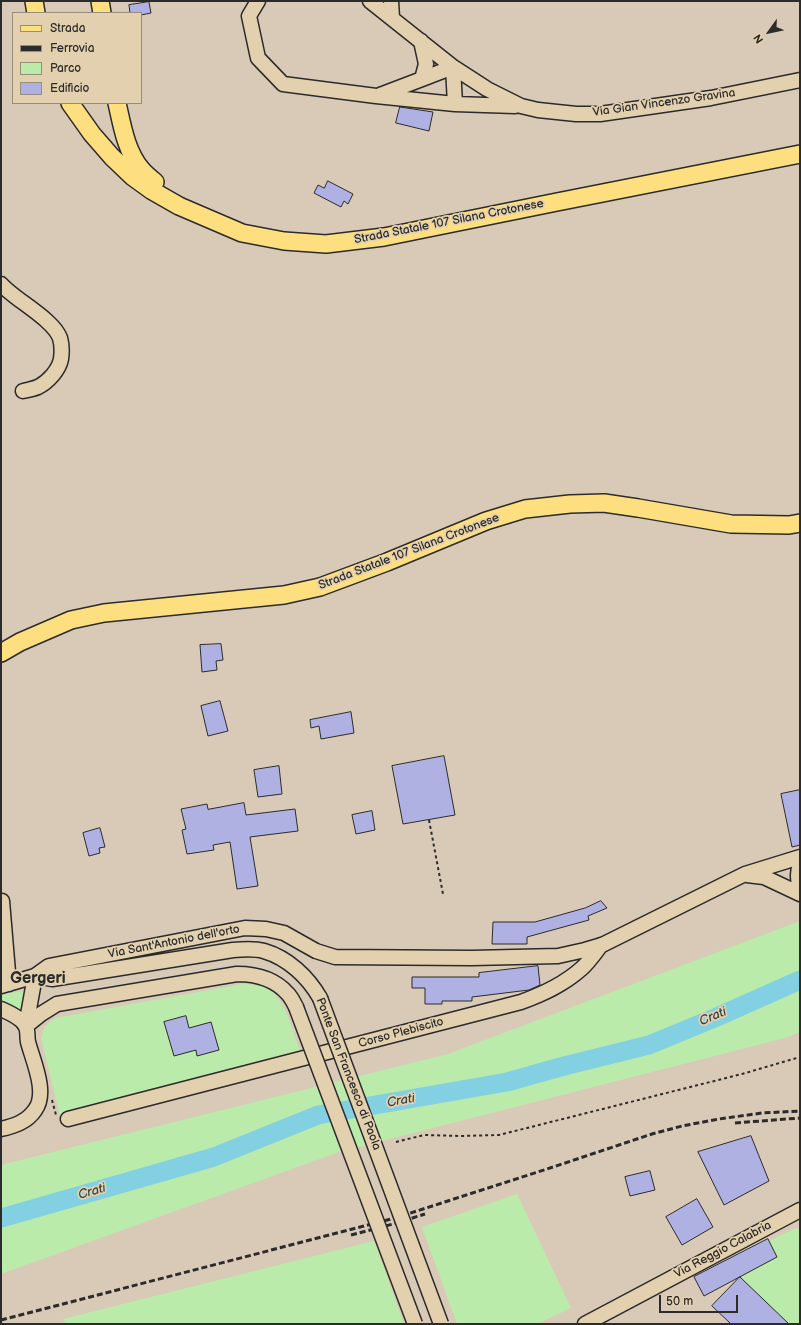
<!DOCTYPE html>
<style>
body{margin:0}
#map{position:relative;width:801px;height:1325px;overflow:hidden;background:#d9cab8;font-family:"Balsamiq Sans",sans-serif}
canvas{display:block}
.frame{position:absolute;inset:0;border:2px solid #2b2b2b;pointer-events:none}
.legend{position:absolute;left:12px;top:12px;width:130px;height:92px;box-sizing:border-box;background:#e3d0ae;border:1px solid #998e7a;margin:0;padding:5px 7px;list-style:none;font-size:12px;color:#2b2b2b}
.legend li{display:flex;align-items:center;gap:8px;height:20px}
.legend b{width:20px;border:1px solid #998e7a}
.north{position:absolute;left:749px;top:12px;width:40px;height:40px;-webkit-text-stroke:3px #e3d0ae;paint-order:stroke;rotate:237deg;font-size:11px;font-weight:700;line-height:16px;text-align:center;color:#2b2b2b}
.north::after{content:'';display:block;margin:auto;width:14px;height:18px;background:#2b2b2b;clip-path:polygon(50% 0,100% 100%,50% 72%,0 100%)}
.scale{position:absolute;left:659px;top:1295px;width:79px;height:18px;box-sizing:border-box;border:2px solid #2b2b2b;border-top:0;padding-left:5px;font-size:12px;line-height:14px;white-space:nowrap;color:#2b2b2b;-webkit-text-stroke:3px #e3d0ae;paint-order:stroke}
</style>
<div id="map">
<canvas width="801" height="1325"></canvas>
<div class="frame"></div>
<ul class="legend">
<li><b style="height:5px;background:#fedf80"></b>Strada</li>
<li><b style="height:5px;background:#2b2b2b"></b>Ferrovia</li>
<li><b style="height:11px;background:#baebab"></b>Parco</li>
<li><b style="height:11px;background:#afb1e2"></b>Edificio</li>
</ul>
<div class="north">N</div>
<div class="scale">50 m</div>
</div>
<script>
const c = document.querySelector('canvas').getContext('2d');
c.lineJoin = 'round';
function paint(path, color) { c.fillStyle = color; c.fill(path, 'evenodd'); }
function trace(path, color, width, dash) { c.strokeStyle = color; c.lineWidth = width; c.lineCap = dash ? 'butt' : 'round'; c.setLineDash(dash || []); c.stroke(path); }
function write(font, color, halo, rows, align = 'center') {
  c.font = font + ' "Balsamiq Sans",sans-serif'; c.lineWidth = 3.5; c.setLineDash([]); c.textBaseline = 'middle'; c.strokeStyle = halo; c.fillStyle = color; for (const [text, x, y, turn = 0] of rows) {
    c.save(); c.translate(x, y); c.rotate((+turn || 0) * Math.PI / 180); c.textAlign = isNaN(turn) ? turn : align; if (halo) c.strokeText(text, 0, 0); c.fillText(text, 0, 0); c.restore();
  }
}
paint(new Path2D(`
 M800,921V1032L785,1038L339,1152L1,1274V1165L448,1054Z
 M243,984C253,985 262,984 270,990C285,1000 294,1035 300,1051L60,1116L41,1038L45,1026L55,1018Z
 M26,991L22,1018L1,1004V994Z
 M517,1194L571,1308L537,1324H457L422,1227Z
 M796,1228L800,1229V1324H789L740,1277L777,1257L769,1241Z
 M374,1241L404,1324H67L63,1319Z`), '#baebab');
trace(new Path2D(`
 M1,1218L214,1157L318,1115L507,1082L564,1066L649,1045L717,1017L800,980`), '#83d0e2', 19);
const building = new Path2D(`
 M149,2L151,13L141,15V13H130L129,5Z
 M400,107L433,112L429,131L396,123Z
 M328,181L353,194L348,204L344,201L341,207L314,193L318,185L324,188Z
 M221,644L223,660L216,661L217,670L202,672L200,645Z
 M220,701L228,731L208,736L201,706Z
 M351,712L354,733L321,739L319,726L311,728L310,720Z
 M444,756L455,815L403,824L392,766Z
 M279,766L282,794L258,797L254,770Z
 M800,790V845L792,847L781,794Z
 M244,803L246,815L295,809L298,831L250,837L258,886L237,889L230,842L213,845L214,850L187,854L182,830L186,829L181,809L207,804L208,809Z
 M372,811L375,830L356,834L352,815Z
 M100,828L105,847L99,848L100,853L89,856L83,833Z
 M601,901L607,908L588,916L589,920L527,937V944H492L493,922H535L585,908Z
 M538,966L540,985L529,990L472,997V1001H442V1004H425V988H412V977H479V973Z
 M186,1016L189,1028L211,1022L219,1050L197,1056L196,1050L174,1056L164,1022Z
 M751,1136L769,1181L724,1205L698,1152Z
 M650,1171L655,1190L630,1196L625,1177Z
 M697,1199L713,1227L682,1245L666,1217Z
 M768,1239L777,1257L704,1296L694,1277Z
 M740,1277L789,1324H731L712,1306Z`);
paint(building, '#afb1e2');
trace(building, '#2b2b2b', 1);
const minor = new Path2D(`
 M258,1L249,16L258,58L283,84L376,96L455,104L515,106
 M370,1L453,67L487,89L521,106L538,110L576,114H600L711,98L800,80
 M391,1L392,18
 M422,79L453,67L455,104
 M380,95L422,79L426,64L421,41
 M1,284C15,300 53,319 60,338C62,345 62,352 61,359C59,370 48,382 38,387C33,389 28,390 23,391
 M800,865C797,873 797,879 800,887
 M747,875L764,877L800,894
 M2,901L9,984
 M35,976L52,979L233,950C243,949 254,948 264,951C288,958 308,977 320,998
 M1,986L35,976L49,966L245,928L266,929L284,933L316,951L335,957L472,958L558,956L585,950L602,945L745,874L800,857
 M1,1009C8,1012 23,1019 26,1027C28,1031 27,1037 28,1042C33,1061 48,1093 35,1110C27,1122 14,1126 1,1129
 M26,1026L41,1014L57,1004L237,974C256,974 275,979 288,994C291,997 294,1003 296,1007
 M26,1026L35,976
 M68,1119L521,1002C543,994 563,985 581,969C589,962 595,953 601,945
 M585,1324L800,1210`);
const major = new Path2D(`
 M34,1L36,13
 M100,1L102,13
 M70,103L92,134L112,157L133,177L151,190L179,206L242,233L284,241L326,244L384,237L557,202L800,154
 M117,103C122,125 126,151 141,169C145,174 150,178 155,182
 M1,653L20,642L71,620L104,613L284,595L320,587L387,562L486,521L525,509L570,504L604,503L638,508L731,524L789,525L800,523`);
trace(minor, '#2b2b2b', 17);
trace(major, '#2b2b2b', 20);
trace(new Path2D(`
 M429,820L443,894
 M52,1100L56,1115
 M396,1142L424,1135L460,1136L499,1135L742,1074L800,1057`), '#2b2b2b', 2, [3, 3]);
trace(minor, '#e3d0ae', 14);
trace(major, '#fedf80', 17);
trace(new Path2D(`
 M735,1123L800,1118
 M351,1235L397,1223L425,1214
 M1,1320L395,1218L547,1169L652,1134L682,1126L719,1119L762,1113L800,1111`), '#2b2b2b', 3, [6, 3]);
const minorBridge = new Path2D(`
 M320,998L441,1324
 M296,1007L415,1324`);
trace(minorBridge, '#2b2b2b', 17, []);
trace(minorBridge, '#e3d0ae', 14);
write('12px', '#2b2b2b', '#e3d0ae', [
 ["Via Gian Vincenzo Gravina",664,103,-8],
 ["Strada Statale 107 Silana Crotonese",449,222,-11],
 ["Strada Statale 107 Silana Crotonese",409,552,-21],
 ["Via Sant'Antonio dell'orto",174,942,-11],
 ["Corso Plebiscito",401,1033,-15],
 ["Ponte San Francesco di Paola",348,1074,69],
 ["Via Reggio Calabria",723,1250,-28]
]);
write('italic 13px', '#384446', '#e3d0ae', [
 ["Crati",713,1017,-23],
 ["Crati",401,1101,-10],
 ["Crati",92,1192,-16]
]);
write('bold 16px', '#2b2b2b', '#e3d0ae', [
 ["Gergeri",38,979]
]);
</script>
